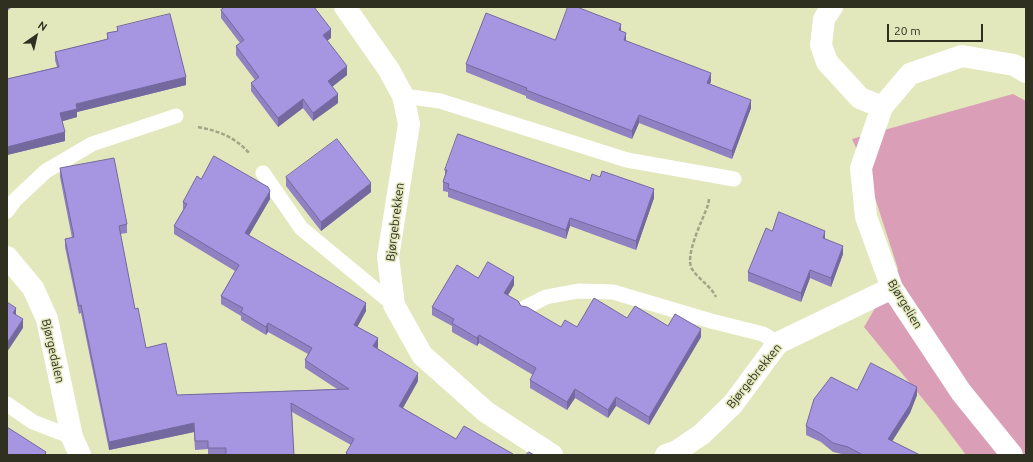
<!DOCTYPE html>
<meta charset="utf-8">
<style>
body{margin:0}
#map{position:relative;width:1033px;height:462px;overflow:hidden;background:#e2e7bc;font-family:Ubuntu,sans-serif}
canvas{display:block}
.frame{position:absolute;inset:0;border:8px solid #2f3020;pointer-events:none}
.north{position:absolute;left:16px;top:16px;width:40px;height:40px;-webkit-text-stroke:3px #e2e7bc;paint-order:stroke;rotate:34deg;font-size:11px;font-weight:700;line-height:16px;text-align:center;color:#2f3020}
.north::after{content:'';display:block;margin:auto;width:14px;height:18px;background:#2f3020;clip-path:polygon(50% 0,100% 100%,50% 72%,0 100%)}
.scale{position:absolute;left:887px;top:24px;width:96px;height:18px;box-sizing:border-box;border:2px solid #2f3020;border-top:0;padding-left:5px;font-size:12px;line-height:14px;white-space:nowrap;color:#2f3020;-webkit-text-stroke:3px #e2e7bc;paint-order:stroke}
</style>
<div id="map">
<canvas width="1033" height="462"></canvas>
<div class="frame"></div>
<div class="north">N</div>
<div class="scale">20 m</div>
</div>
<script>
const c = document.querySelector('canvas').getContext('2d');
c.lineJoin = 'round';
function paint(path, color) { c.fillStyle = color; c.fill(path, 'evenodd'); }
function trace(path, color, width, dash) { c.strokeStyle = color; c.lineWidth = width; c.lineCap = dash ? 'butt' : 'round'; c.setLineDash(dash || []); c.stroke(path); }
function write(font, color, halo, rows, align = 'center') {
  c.font = font + ' Ubuntu,sans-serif'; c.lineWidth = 3; c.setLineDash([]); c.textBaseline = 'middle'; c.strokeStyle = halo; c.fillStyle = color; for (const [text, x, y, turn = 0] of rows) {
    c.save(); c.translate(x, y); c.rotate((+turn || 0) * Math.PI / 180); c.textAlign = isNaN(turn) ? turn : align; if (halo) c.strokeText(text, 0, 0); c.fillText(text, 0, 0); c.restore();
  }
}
paint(new Path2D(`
 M1013,94L1026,101V455H966L936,415L864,327L898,269L865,167L852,139Z`), '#db9eb7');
trace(new Path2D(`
 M198,127C219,131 235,137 249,153
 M709,199L708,205C703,219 684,256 692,269C699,280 711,286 716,297`), '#a2a684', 2.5, [4, 2]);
trace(new Path2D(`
 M403,96L440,101L627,160L734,179
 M263,173L301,228L394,305
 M7,211L15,200L46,171L92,144L176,116
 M526,307L546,297L578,291L613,292L711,321L763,334L778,343
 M7,404L33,422L72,437`), '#fff', 15);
trace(new Path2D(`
 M345,7L389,70L403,96L409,124L388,257L394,305L422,355L486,412L552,455
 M832,7L824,19L821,45L827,62L860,98L882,107
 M7,257L33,288L47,319L72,437L80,455
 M666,455L677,451L702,434L733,404L778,343L892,288
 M1012,455L961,392L892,288L866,217L861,168L882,107L910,74L962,56L1014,65L1026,72`), '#fff', 22);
paint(new Path2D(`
 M221,10L331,38L327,40L347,75L332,87L338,103L313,121L303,108L278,127L251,91V83L255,80L236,55V46L240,43L221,18Z
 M117,27L186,85L77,112V117L62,121L65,141L7,155V79L57,67L55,60V52L107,39V33L117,31Z
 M621,31L626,41L711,81L710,84L751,108L732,159L639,123L632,139L526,98V96L466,72V64L555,40Z
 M60,168L127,224V233L120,234L135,309L146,348L177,395L337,389L305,368V360L308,354L268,332L266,335L241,320V316L221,304V296L235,271L174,234V226L183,210V202L201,179L270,199L249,235L366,311L357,327L378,347L377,348L418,381L403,408L456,439L513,455H346V453L351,445L292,412L294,455H208V449L195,450L194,432L109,450L81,313L79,314L65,247V239L72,238L60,177Z
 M445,170L590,181L654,198L636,250L570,226L566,239L448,197V192L443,191V182L445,175Z
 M286,177L371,192L321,231L286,186Z
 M772,231L825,239L843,254L831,287L810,278L801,302L748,281V272Z
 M514,285L508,295L521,306L561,327H577L627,318L668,326L701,337L649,425L616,406L608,418L575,398L567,410L530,388V380L533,375L479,343L477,346L452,332V326L432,315V307Z
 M857,390L917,395L910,413L892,441L920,455H846L833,452L821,442L806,435V426Z`), '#8f81c2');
paint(new Path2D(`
 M7,7H12L7,11Z
 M621,24V32L619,30Z
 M331,29V38L323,44V35Z
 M626,33V41L624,40Z
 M347,66V75L328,90V81Z
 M711,73V81L707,91V83Z
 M186,77V85L77,112V117L60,122V113L76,104Z
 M338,94V103L313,121V113Z
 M303,99V108L278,127V118Z
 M751,100V108L732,159V151Z
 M639,115V123L632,139V131Z
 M65,132V141L7,155V147Z
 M371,183V192L321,231V222Z
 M654,189V198L636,250V241Z
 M270,191V199L245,242V233Z
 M570,218V226L566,239V230Z
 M825,231V239L823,238Z
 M843,246V254L831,287V278Z
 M810,270V278L801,302V293Z
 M514,277V285L504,302V293Z
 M366,303V311L354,333V325Z
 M16,308V317L13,313Z
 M23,319V328L7,352V343Z
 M268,323V332L266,335V327Z
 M701,329V337L649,425V417Z
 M479,335V343L477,346V338Z
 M378,338V347L373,355V346Z
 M418,373V381L399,415V406Z
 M917,387V395L910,413L888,448V439Z
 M575,389V398L567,410V402Z
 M616,397V406L608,418V410Z
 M194,423V432L109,450V442Z`), '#74699e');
const building = new Path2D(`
 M225,7H314L331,29L323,35L347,66L328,81L338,94L313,113L303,99L278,118L251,83L259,77L236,46L244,40L221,10Z
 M568,7H577L621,24L619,30L626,33L624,40L711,73L707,83L751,100L732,151L639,115L632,131L526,90L527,88L466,64L486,13L555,40Z
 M170,14L186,77L76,104L77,109L60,113L65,132L7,147V79L59,67L55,52L108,39L107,33L118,31L117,27Z
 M458,134L590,181L592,174L600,177L602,171L654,189L636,241L570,218L566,230L448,188L449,184L443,182L447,170H445Z
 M337,139L371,183L321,222L286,177Z
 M214,156L268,187L270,191L245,233L366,303L354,325L378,338L373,346L418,373L399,406L456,439L464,426L513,454L512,455H349L346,453L354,439L291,403L294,455H226V448H208V441H195L194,423L109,442L81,305L79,306L65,239L74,237L60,168L114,158L127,224L119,226L135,309L138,308L146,348L166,343L177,395L349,389L305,360L312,348L268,323L266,327L241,312L243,308L221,296L239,265L174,226L187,204L183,202L197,176L201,179Z
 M779,212L825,231L823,238L843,246L831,278L810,270L801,293L748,272L766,228L772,231Z
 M488,262L514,277L504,293L518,301L521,306L527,307L561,327L565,320L577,327L594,298L627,318L635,306L668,326L675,314L701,329L649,417L616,397L608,410L575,389L567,402L530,380L536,368L479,335L477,338L452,323L454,319L432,307L457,265L478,278Z
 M7,302L16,308L13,313L23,319L7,343Z
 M871,363L917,387L910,405L888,439L920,455H863L848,447L833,443L821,434L806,426L814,399L831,377L857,390Z
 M7,427L46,452L45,455H7Z
 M529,452L534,455H526Z`);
paint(building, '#a696e2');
trace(building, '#74699e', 1);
write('12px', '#2f3020', '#e2e7bc', [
 ["Bjørgebrekken",395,222,-83],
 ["Bjørgelien",905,304,59],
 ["Bjørgedalen",53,351,77],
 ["Bjørgebrekken",754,376,-51]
]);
</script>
